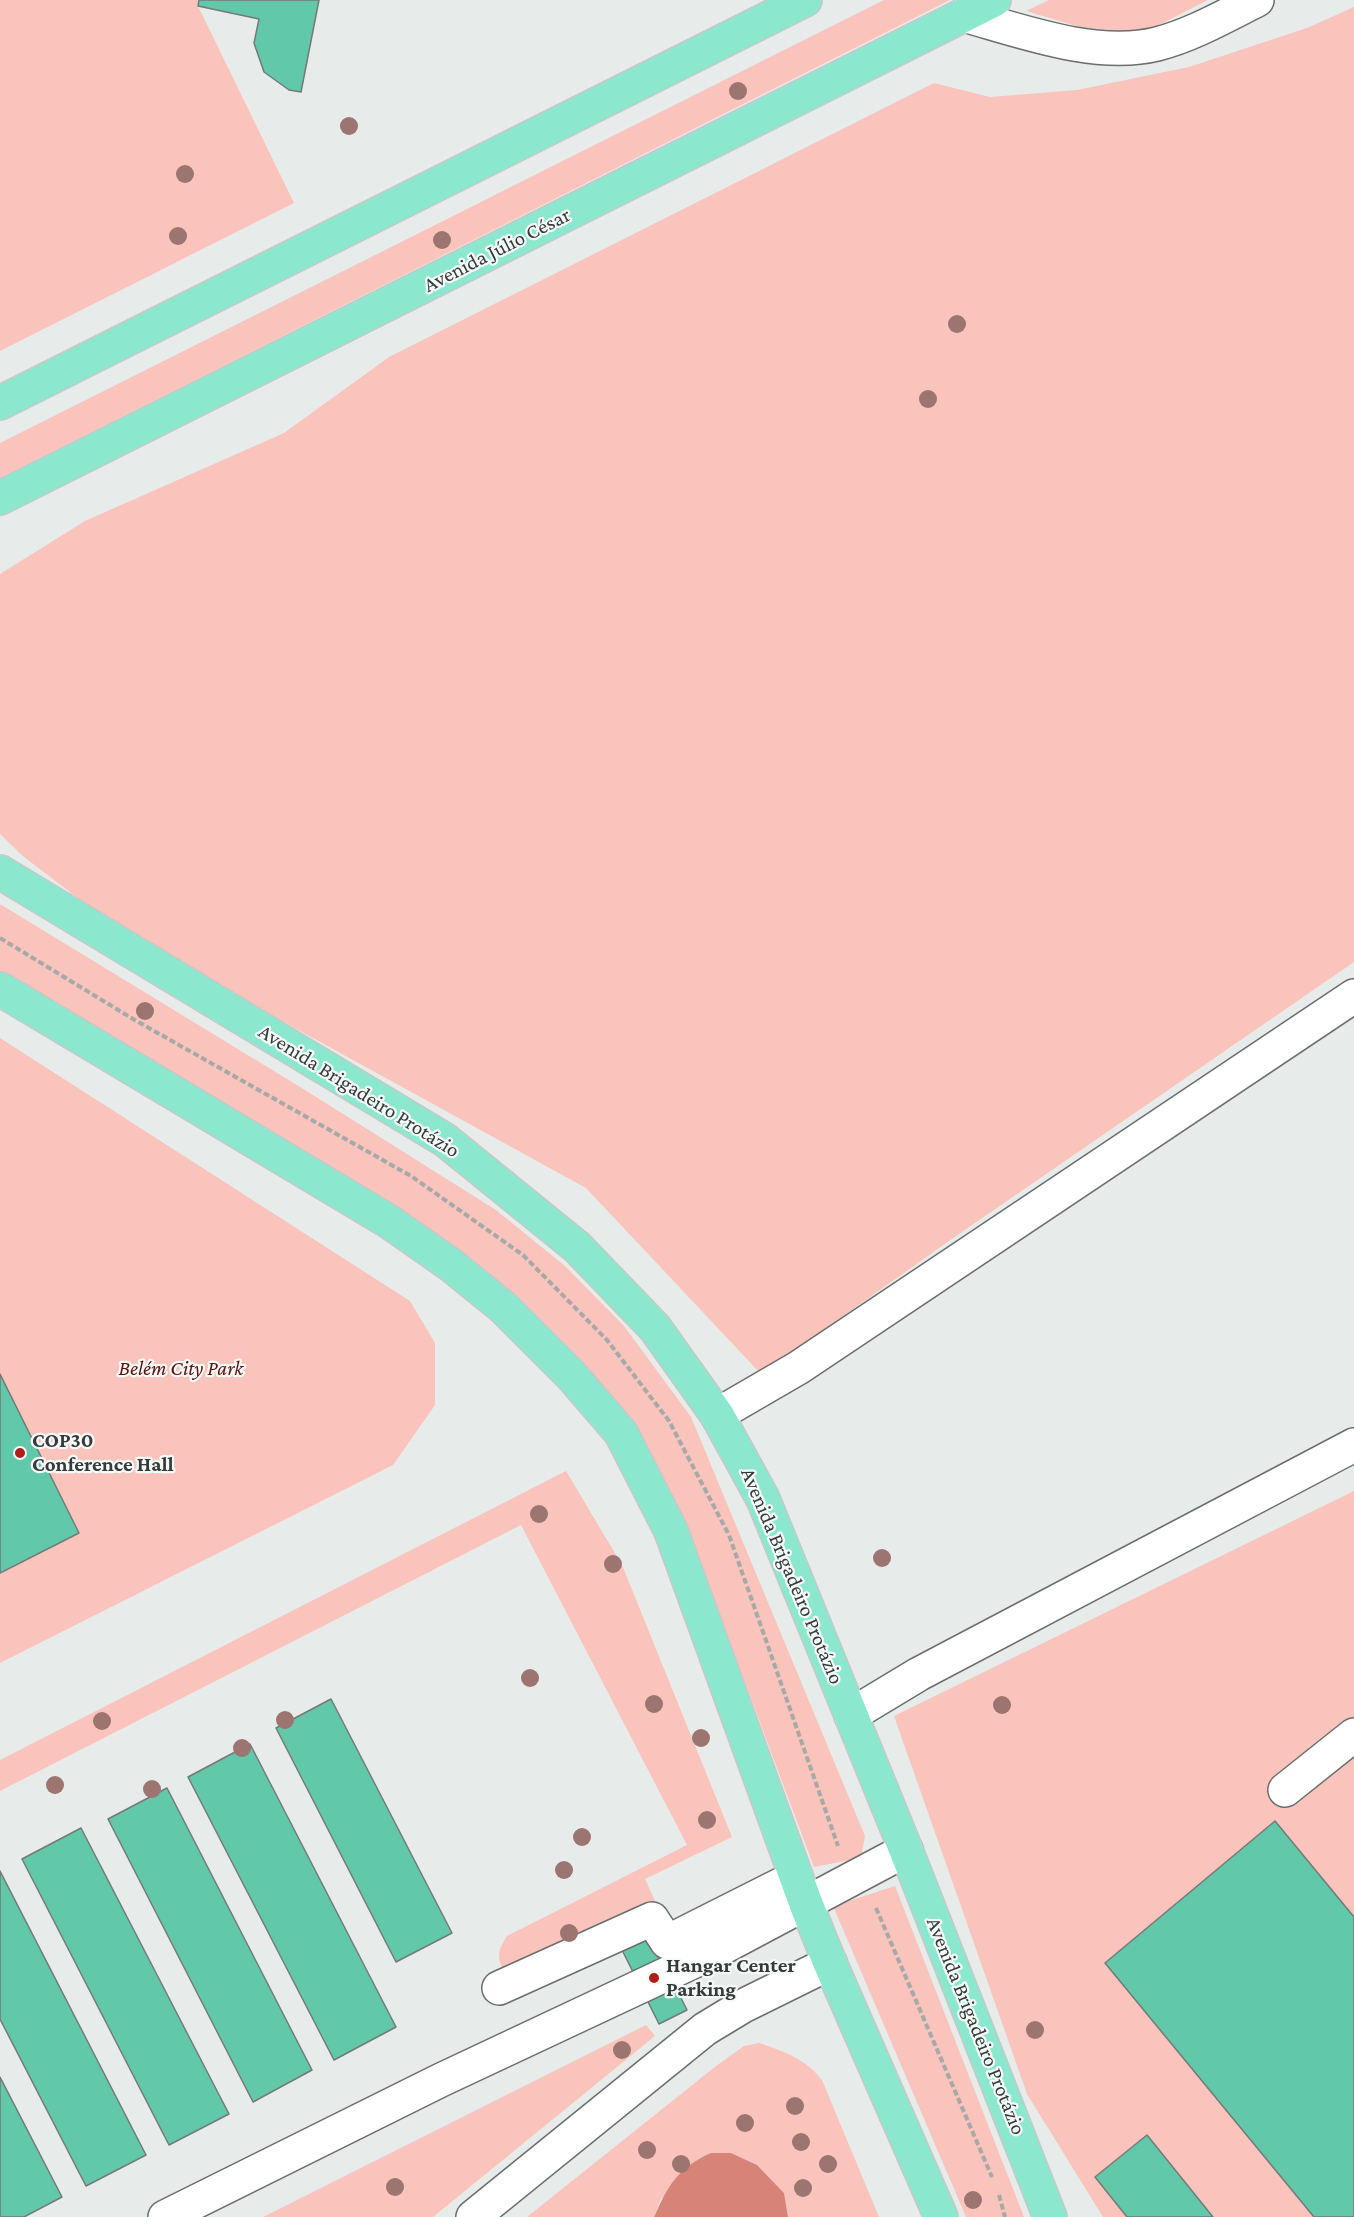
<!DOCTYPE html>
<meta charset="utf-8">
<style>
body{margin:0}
canvas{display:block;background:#e7ecea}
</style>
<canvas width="1354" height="2217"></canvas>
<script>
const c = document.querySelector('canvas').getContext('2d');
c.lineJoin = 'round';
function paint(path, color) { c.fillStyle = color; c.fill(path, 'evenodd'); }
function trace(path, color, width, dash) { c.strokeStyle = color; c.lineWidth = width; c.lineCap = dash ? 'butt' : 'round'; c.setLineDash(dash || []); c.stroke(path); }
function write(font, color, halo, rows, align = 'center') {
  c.font = font + ' "Crimson Pro",serif'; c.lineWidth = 4.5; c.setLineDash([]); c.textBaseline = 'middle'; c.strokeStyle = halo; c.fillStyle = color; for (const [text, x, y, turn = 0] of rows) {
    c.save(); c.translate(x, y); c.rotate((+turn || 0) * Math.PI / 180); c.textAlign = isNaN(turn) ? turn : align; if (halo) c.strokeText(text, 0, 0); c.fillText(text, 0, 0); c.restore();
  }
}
paint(new Path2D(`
 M0,0H199L198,6L294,203L0,351Z
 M884,0H950L0,478V443Z
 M1049,0H1208L1143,33L1080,27L1026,11Z
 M1354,7V962L959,1234L761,1374L586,1188L129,937L24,857L0,834V574L85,521L284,433L389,357L934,83L990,97L1077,90L1189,67L1307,28Z
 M0,904L305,1090L496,1210L565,1266L624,1326L691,1417L865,1836L861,1858L814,1867L749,1693L650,1465L531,1317L0,974Z
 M0,1038L410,1301L435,1343V1405L393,1465L0,1663Z
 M566,1471L622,1565L732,1837L645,1879L655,1901L523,1972L503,1969C496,1956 499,1949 507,1936L687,1845L521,1525L0,1791V1760Z
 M1354,1491V2217H1103L1027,2094L894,1716Z
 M895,1886L1024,2217H966L833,1906Z
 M646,2025L655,2036L433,2217H263Z
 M759,2043C783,2051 806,2059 822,2080L879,2217H788L784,2193L757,2165L731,2153H711L661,2199L654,2217H527L716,2066L744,2046Z`), '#fac3bb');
paint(new Path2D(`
 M711,2153H731L757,2165L784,2193L788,2217H654C668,2185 678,2168 711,2153Z`), '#d88377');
const building = new Path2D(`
 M199,0H319L301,92L289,90L264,72L254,43L259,19L198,6Z
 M0,1374L79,1533L0,1573Z
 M331,1699L452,1933L396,1962L276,1728Z
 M250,1744L396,2027L334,2060L188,1777Z
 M167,1788L312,2070L253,2102L108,1819Z
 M1275,1821L1354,1917V2217H1314L1105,1963Z
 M81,1828L229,2114L169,2145L22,1859Z
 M0,1871L146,2155L86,2186L0,2019Z
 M648,1932L687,2010L659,2024L620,1946Z
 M0,2077L62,2197L24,2217H0Z
 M1147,2135L1213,2217H1127L1095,2177Z`);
paint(building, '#61c8a9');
trace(building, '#757a78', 1.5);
const minor = new Path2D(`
 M964,15C1021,31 1097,59 1157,44C1192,35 1225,16 1257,0
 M717,1415L798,1368L1354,996
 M851,1715L919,1674L1354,1445
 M1285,1790L1354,1735
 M499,1988L652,1919L667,1942L796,1877
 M165,2217L441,2080L720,1949L906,1850
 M473,2217L705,2029L743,2006L830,1963`);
const major = new Path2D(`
 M0,403L805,0
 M0,498L994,0
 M0,872L445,1140L577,1247L655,1328L717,1415L763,1499L906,1850L1050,2217
 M0,989L388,1221L451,1265L504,1308L571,1375L621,1433L671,1531L806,1904L830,1963L941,2217`);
trace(minor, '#6a6f6d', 36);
trace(major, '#c7c8c8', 36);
trace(new Path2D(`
 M0,938L133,1019L411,1176L523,1255L607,1340L669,1421L729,1535L838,1846
 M876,1908L992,2177
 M999,2195L1005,2217`), '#a5a9a7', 4, [6, 3]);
trace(minor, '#fff', 33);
trace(major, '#8be8cf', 33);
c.fillStyle = '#9c7470';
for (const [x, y] of [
 [738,91],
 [349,126],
 [185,174],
 [178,236],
 [442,240],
 [957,324],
 [928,399],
 [145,1011],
 [539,1514],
 [882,1558],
 [613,1564],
 [530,1678],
 [654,1704],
 [1002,1705],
 [285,1720],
 [102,1721],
 [701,1738],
 [242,1748],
 [55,1785],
 [152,1789],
 [707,1820],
 [582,1837],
 [564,1870],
 [569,1933],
 [1035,2030],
 [622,2050],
 [795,2106],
 [745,2123],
 [801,2142],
 [647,2150],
 [681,2164],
 [828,2164],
 [395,2187],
 [803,2188],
 [973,2200]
]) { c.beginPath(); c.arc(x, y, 9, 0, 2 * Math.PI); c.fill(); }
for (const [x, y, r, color] of [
 [20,1453,6,"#af1e18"],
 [654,1978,6,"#af1e18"]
]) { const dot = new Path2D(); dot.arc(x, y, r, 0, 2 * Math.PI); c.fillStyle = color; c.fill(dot); trace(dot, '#f4faf8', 2); }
write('21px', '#383a39', '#f4faf8', [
 ["Avenida Júlio César",497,250,-27],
 ["Avenida Brigadeiro Protázio",359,1091,32],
 ["Avenida Brigadeiro Protázio",792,1576,67],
 ["Avenida Brigadeiro Protázio",976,2026,68]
]);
write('italic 21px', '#5e120d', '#f4faf8', [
 ["Belém City Park",181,1369]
]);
write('bold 21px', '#383a39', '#f4faf8', [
 ["COP30",32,1441],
 ["Conference Hall",32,1465],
 ["Hangar Center",666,1966],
 ["Parking",666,1990]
], 'left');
</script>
